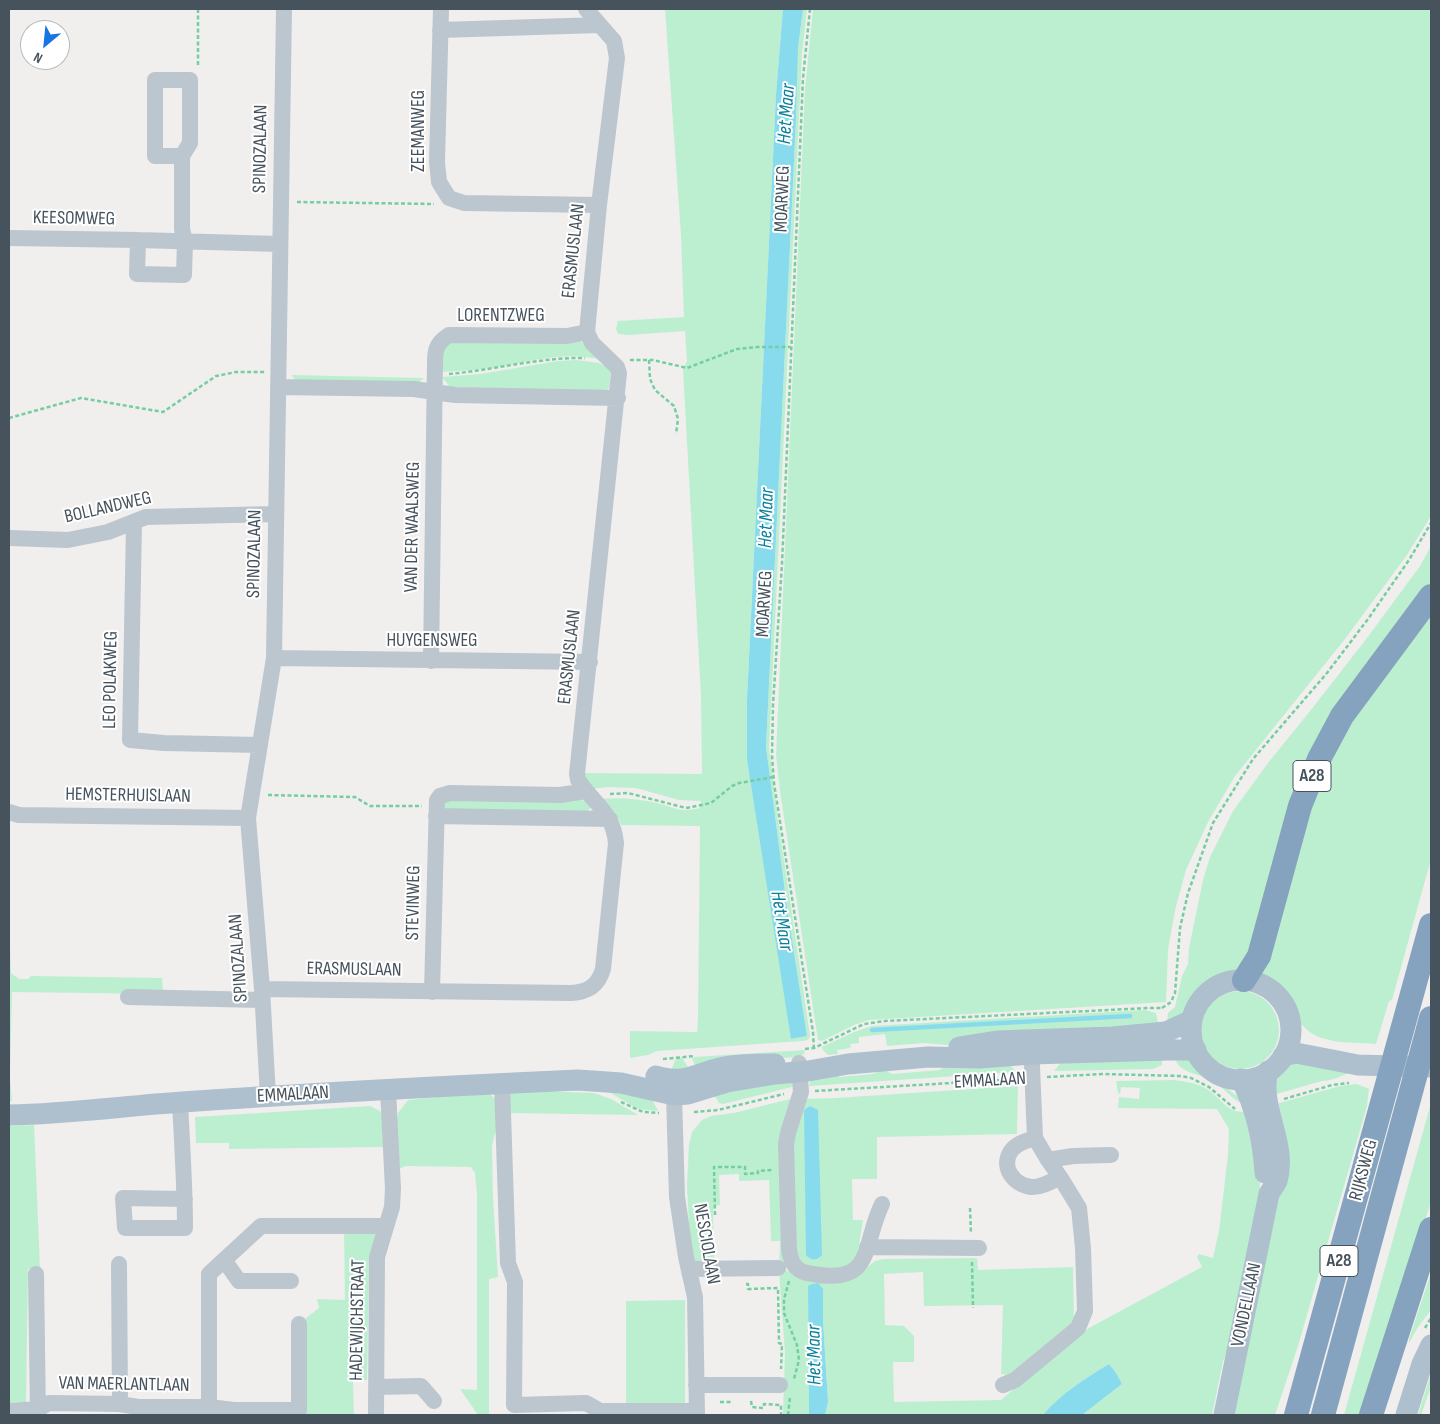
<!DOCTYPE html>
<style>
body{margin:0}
#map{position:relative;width:1440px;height:1424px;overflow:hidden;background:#f1eeee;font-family:"Sofia Sans Condensed",sans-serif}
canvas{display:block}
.frame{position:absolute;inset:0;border:10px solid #46525c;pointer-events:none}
.north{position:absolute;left:20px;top:20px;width:50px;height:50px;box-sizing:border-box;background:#fff;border:1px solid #b5babe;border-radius:50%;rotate:208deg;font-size:14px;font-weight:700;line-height:20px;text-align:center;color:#46525c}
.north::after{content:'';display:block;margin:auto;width:18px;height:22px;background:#1675e3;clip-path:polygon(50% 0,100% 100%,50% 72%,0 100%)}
</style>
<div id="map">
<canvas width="1440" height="1424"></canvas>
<div class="frame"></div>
<div class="north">N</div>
</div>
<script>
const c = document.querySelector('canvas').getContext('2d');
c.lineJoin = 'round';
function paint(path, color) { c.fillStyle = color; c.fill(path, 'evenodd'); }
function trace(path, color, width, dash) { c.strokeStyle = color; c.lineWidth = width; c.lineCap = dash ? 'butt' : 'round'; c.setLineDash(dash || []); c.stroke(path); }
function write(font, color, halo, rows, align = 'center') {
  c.font = font + ' "Sofia Sans Condensed",sans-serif'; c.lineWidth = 4; c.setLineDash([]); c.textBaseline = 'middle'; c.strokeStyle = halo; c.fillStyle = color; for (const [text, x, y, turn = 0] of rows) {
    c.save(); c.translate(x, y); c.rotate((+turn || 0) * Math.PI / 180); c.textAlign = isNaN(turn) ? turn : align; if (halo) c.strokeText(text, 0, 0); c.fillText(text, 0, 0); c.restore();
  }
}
paint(new Path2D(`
 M665,9H783L776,95L764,347L747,700V760L792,1039L807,1036L787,907L766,747L796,120L798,48L803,9H807L802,53L769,748L778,820L810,1036L808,1040L802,1041L657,1051L648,1055L630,1058V1031L697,1032L698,1018L700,826L621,825L616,814L601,799C620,797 638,799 657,803C677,808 678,813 700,808L701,801L679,800L636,788L608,787L591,789L582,773L702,774L701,696L683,369L687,361L685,331L629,335L618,334L616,329L618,321L684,317L681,235Z
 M813,9H1431V516L1407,555L1345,639L1235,776L1208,822L1186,870L1176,906L1168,949L1166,1002L869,1020L854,1025L822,1041L818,1040L780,791L776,755L805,90Z
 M579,341L583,342L602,360C566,350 528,362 491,368C475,370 458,371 441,372V351L446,343Z
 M576,360L599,363L611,369L609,388L605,391L450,387L442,377L480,374L558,361Z
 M291,375L424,378L419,382L296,380Z
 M1431,546V584L1370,666L1257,938L1235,973L1223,975L1206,984L1192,999L1186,1011L1167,1024L1168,1013L1175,1007L1182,976L1188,964L1189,948L1203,880L1210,857L1233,811L1268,763L1314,706L1367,638L1420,566Z
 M1431,606V859L1392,1000L1389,1001L1376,1044C1354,1042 1322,1045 1305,1028C1298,1022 1295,1013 1292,1004C1286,989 1273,980 1258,974L1321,768Z
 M443,800H580L586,801L591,807L587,812L443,809Z
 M9,915L11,973L19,979H28L31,976L162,978L163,994L12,992L10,1078L12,1101H9Z
 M1201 1030a39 39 0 1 1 78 0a39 39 0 1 1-78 0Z
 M1145,1010L1156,1013L1158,1023L996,1038L947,1045L924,1043L887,1046L885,1034L859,1037V1043L850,1044L851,1048L837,1050L838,1054L828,1055L823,1050L822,1047L854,1032L872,1026Z
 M805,1050L804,1054L799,1057L759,1059L699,1072L692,1059L694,1057Z
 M1162,1053V1065L1153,1069L1054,1071L1063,1060Z
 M679,1057L682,1058L692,1073L669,1076L675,1060Z
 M1186,1058L1244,1101L1239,1102C1229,1096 1221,1085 1211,1080C1198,1073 1181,1074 1175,1059Z
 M1292,1062L1362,1068C1351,1071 1332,1082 1322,1081L1273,1095V1080L1286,1065Z
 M947,1064L1010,1065L1016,1072L809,1086L811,1080L831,1072L840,1077L873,1074L879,1071L885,1070L892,1074L940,1070Z
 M790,1080L796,1086L723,1104L719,1103L712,1091Z
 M1173,1080C1184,1081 1197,1083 1207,1089C1221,1098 1226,1112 1244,1112L1260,1172V1195L1231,1342L1223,1361L1212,1415H1082L1122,1384L1109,1364C1086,1378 1060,1394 1043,1415H825L828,1402L823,1321V1289L808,1287L809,1415H783L785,1353L779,1271L780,1241H771L769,1180L739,1181V1174L719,1175L720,1205L714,1206L713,1213L714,1262L695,1263L689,1224L687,1186L689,1145L692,1132L702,1120L711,1116L734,1113L790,1099L793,1100L786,1271L854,1278L875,1261L883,1259L977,1258L978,1270L1073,1267L1074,1320L1073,1324L1009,1375L1001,1374L1003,1305L924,1306L923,1272L884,1274L885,1325L904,1326L914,1336V1362H893L894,1402L1001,1400L1076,1337L1089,1328L1202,1267L1197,1257L1199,1254L1213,1258L1219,1231L1228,1155L1229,1129L1217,1109L1118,1108L1119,1097L1139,1099L1140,1088L1121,1087L1120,1094L1118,1093L1116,1081Z
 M1357,1084L1369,1089L1367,1106L1298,1346L1275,1415H1234L1276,1104L1340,1086Z
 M1018,1086L1017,1134L877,1137V1179H852L853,1220H863L857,1258L844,1269C828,1268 808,1270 797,1257L792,1141L803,1099L835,1098Z
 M513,1090L594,1093L611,1099L638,1115L509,1113L508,1097Z
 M488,1092L496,1100L498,1129L495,1133L492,1146L493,1199L498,1277L489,1279V1415H478L460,1389L477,1390V1194L475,1173L471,1167L406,1166L398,1169L397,1119L398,1113L408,1100Z
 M609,1092L650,1095L658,1111L638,1109Z
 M1431,1103V1202L1363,1415H1344Z
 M370,1106L380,1111L382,1116L383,1147L229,1149V1143H196L195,1117Z
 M34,1125L40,1268L28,1269L26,1402L9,1403V1126Z
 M344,1230L377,1231L369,1260L367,1380H353L354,1415H303L306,1318L319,1308L317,1299L345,1300Z
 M1431,1273V1310L1418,1327L1409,1343V1339Z
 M685,1300V1406H626V1301Z
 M1431,1373V1387L1421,1415H1418Z`), '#bcefcf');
paint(new Path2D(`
 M783,9H803L798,48L796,120L766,747L787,907L807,1036L791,1039L747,760V700L764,347L776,95Z
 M810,1106L818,1110L822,1255C816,1261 812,1261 806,1255L804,1110Z
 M818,1283L823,1289V1321L828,1402L825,1415H809L808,1286L812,1284Z
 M1109,1364L1116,1373L1122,1384L1082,1415H1043C1060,1394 1086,1378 1109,1364Z`), '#88dbed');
trace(new Path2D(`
 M872,1030L1130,1016`), '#88dbed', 4.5);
trace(new Path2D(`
 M198,9V67
 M810,9L803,78L782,564L773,705L772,756L774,783L813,1032L814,1050
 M297,202L434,204
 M630,360H653L687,368L737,349L758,347H791
 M649,360L650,379L655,390L674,406L678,419L676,434
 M449,374C494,370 540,357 585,358
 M9,418L81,398L163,412L216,376L236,372H265
 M610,794L628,793L686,808L711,803L732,786L739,783L774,777
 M268,795L355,797L370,806H422
 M1162,1008L1171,1002L1175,993L1180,928L1188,893L1213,823L1253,759L1327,673L1368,619L1409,560L1431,523
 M805,1049L814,1048L864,1024L885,1021L1149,1008H1162
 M663,1059L695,1056
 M1047,1077L1102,1074L1181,1076L1191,1078L1209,1087L1235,1109
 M815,1091L1019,1079
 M1284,1099L1332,1085L1349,1083
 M621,1102L643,1112L659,1113
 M694,1112L718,1110L784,1094
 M970,1208L971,1234
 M715,1215L714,1167H745V1174L758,1173V1171L773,1170
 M972,1262L973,1308
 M789,1281L784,1299V1313L797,1345L799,1360L794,1379
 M746,1284H748V1289L778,1288L779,1343L782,1344L781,1369
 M1425,1328L1431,1318
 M751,1401L752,1407L763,1408L764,1404L781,1405V1415
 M720,1402H733
 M788,1415L790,1397`), '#74ce9f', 2.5, [4, 2.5]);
trace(new Path2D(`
 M441,9L437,162L439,182L449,198L464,203L599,205
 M440,30L600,25
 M9,238L138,240L279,244
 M138,240L137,274L184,275L185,241L182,229V156L190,143V80H155V156H182
 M278,387L414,389L455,395L618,398
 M134,522L130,740L164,743L260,745
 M9,538L68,540L108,532L146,517L275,514
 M274,658L590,662
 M431,661L435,361C435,348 438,342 449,335L567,336L587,332
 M9,812L19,815L248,818
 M436,816L610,819
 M262,989L571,993C588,992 598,986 603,969L616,843C613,812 594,804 578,780L577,774L619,373L617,367L592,343L587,332L599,205L617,58L614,41L586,9
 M432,992L437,800L440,796L450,793L560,795L586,791
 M128,997L262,1000
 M1031,1042L1035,1138L1048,1160L1073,1156L1111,1155
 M799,1063L801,1092L788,1133L786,1144L789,1249C791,1264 796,1272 813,1274C875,1285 862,1245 882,1204
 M502,1083L508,1263L515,1282L514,1405L586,1403L600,1411H697
 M676,1084L674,1095L677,1197L686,1257L695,1297L697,1415
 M268,1096L262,989L248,818L274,658L284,9
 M180,1102C182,1144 185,1186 185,1228H125L123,1198L185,1199
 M1035,1138C1026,1141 1017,1143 1011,1151C1000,1167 1014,1185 1031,1187C1041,1188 1052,1181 1060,1177
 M867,1247L979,1248
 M224,1260L239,1281H291
 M119,1264L120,1404
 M689,1269L778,1268
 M36,1274L38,1415
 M696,1385H780
 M1003,1385L1015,1380L1078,1328L1085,1311L1083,1248L1079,1208L1060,1177L1048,1160
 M377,1387L421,1386L434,1401
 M209,1407V1274L261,1226H386
 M9,1411L38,1409L49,1403L120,1404L138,1407H209L234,1410H299V1324
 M376,1415L377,1257L392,1207L393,1189L388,1090`), '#bcc6ce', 16);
trace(new Path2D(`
 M1191 1030a50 50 0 1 1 100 0a50 50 0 1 1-100 0Z
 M959,1047L997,1041L1113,1037L1166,1032L1192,1020
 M1283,1056L1296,1053L1358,1065L1431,1067
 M656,1076C687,1085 695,1073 724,1067C741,1064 758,1064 775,1064
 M1241,1079C1256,1108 1263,1140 1265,1173
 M9,1115C67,1114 124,1106 182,1102C314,1093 446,1086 578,1080L621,1083L674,1095L688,1094L727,1082L775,1074L808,1071L848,1064L928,1057L980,1058L1031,1054L1168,1050H1196
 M1224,1415L1269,1194C1271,1190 1275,1185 1277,1181C1288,1143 1258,1107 1268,1071
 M1406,1415L1422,1364L1431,1345`), '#aebfce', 21);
trace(new Path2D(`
 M1244,980L1259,956L1300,806L1319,759L1342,716L1431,596
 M1296,1415L1431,925
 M1323,1415L1431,1018
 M1371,1415L1431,1229`), '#85a2be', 24);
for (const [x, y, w] of [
 [1312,776,38],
 [1339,1261,38]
]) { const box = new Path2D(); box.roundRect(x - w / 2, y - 15.5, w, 31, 4); c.fillStyle = '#fff'; c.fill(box); trace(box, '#46525c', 1); }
write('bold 18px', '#46525c', null, [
 ["A28",1312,776],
 ["A28",1339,1261]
]);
write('19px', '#46525c', '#fff', [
 ["ZEEMANWEG",419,131,-90],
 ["SPINOZALAAN",261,149,-89],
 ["MOARWEG",783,199,-88],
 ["KEESOMWEG",74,219,1],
 ["ERASMUSLAAN",574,251,-84],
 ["LORENTZWEG",501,316],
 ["BOLLANDWEG",108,508,-13],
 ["VAN DER WAALSWEG",413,527,-89],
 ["SPINOZALAAN",255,554,-89],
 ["MOARWEG",765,604,-87],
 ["HUYGENSWEG",432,641],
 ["ERASMUSLAAN",570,657,-84],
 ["LEO POLAKWEG",111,680,-89],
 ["HEMSTERHUISLAAN",128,796,1],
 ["STEVINWEG",414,903,-89],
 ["SPINOZALAAN",239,958,-94],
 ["ERASMUSLAAN",354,970,1],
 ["EMMALAAN",990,1081,-3],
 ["EMMALAAN",293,1095,-3],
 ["RIJKSWEG",1364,1170,-75],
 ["NESCIOLAAN",706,1244,80],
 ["VONDELLAAN",1247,1305,-78],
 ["HADEWIJCHSTRAAT",358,1320,-89],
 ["VAN MAERLANTLAAN",124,1385,1]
]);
write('italic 20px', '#0b819c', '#fff', [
 ["Het Maar",787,114,-86],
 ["Het Maar",767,518,-88],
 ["Het Maar",781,921,81],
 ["Het Maar",815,1355,-91]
]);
</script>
